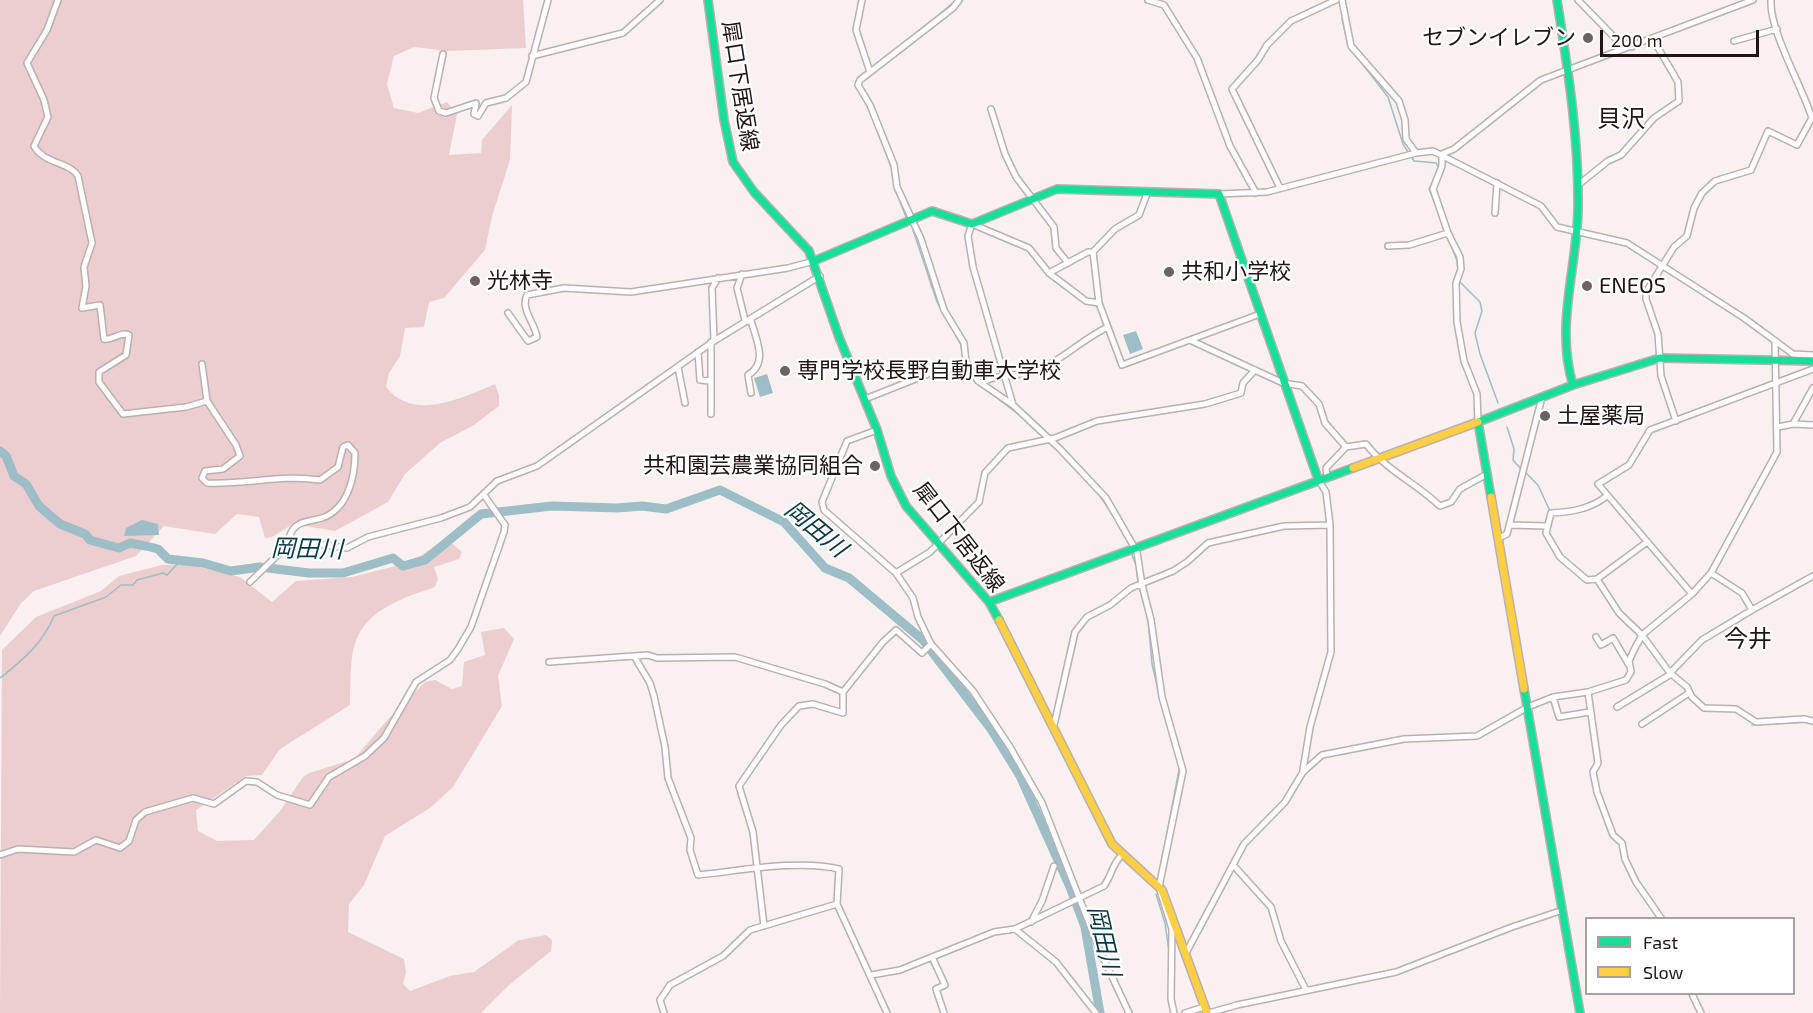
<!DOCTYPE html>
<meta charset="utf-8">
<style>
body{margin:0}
#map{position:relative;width:1813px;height:1013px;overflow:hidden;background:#f9f0f0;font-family:"Exo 2",sans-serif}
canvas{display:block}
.legend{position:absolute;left:1585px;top:917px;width:210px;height:78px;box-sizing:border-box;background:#fefefe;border:2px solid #a6a0a1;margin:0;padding:8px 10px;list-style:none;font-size:18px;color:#221415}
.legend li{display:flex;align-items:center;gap:12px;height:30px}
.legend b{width:30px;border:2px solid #a6a0a1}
.scale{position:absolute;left:1600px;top:30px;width:159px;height:27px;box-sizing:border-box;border:3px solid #221415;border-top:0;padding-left:8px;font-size:18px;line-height:21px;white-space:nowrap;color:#221415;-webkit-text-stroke:4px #fefefe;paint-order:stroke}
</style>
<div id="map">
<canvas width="1813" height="1013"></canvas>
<ul class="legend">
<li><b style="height:8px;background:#16e098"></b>Fast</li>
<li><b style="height:8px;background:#ffcf43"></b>Slow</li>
</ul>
<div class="scale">200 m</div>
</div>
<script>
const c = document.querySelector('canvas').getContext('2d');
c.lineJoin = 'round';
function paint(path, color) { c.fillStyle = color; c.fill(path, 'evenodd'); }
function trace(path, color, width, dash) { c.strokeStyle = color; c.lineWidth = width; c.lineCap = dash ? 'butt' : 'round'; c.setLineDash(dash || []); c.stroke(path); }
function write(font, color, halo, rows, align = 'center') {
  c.font = font + ' "Exo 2","Noto Sans JP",sans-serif'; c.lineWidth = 4.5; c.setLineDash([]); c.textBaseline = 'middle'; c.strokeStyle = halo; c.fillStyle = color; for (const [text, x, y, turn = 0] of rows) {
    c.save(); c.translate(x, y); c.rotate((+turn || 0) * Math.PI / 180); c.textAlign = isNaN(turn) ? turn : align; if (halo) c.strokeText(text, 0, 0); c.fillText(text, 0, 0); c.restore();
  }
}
paint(new Path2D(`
 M0,0H523L526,48L447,51L414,47L394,56L387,84L394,108L418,113L447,102L457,114L449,155L481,153L482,140L512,105L510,160L492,216L485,250L444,298L429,302L424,327L405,328L400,356L389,373L386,387C413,422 462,398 495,384L499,395V406L474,425L440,443L405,474L388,502L335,531L293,524L272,537L265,538L259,517L237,514L215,534L164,526L136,556L34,591L21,603L0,636Z
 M446,538L462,552L459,559L434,567L438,579L435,587C423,592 411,594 400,600C346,625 352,653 350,705L280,749L262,775L246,776L196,810L198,831L217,841L254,840L280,811L303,777L309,773L354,759L389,718L425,682L435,680L452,689L462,686L464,662L485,655L481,632L504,628L514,639L498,676L502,706L453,787L430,808L385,836L364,885L349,904L348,932L404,959L406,972L403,984L410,991L450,976L474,972L519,940L546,935L552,940L551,951L509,985L481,1013H0L2,650L36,617L101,591L119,576L162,565L187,564L240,577L272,602L296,581L352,577L392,567L422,555Z`), '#eccece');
paint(new Path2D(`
 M1136,331L1143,349L1130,354L1123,335Z
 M767,374L773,393L760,397L754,378Z
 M142,520L158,524L159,535L124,536L126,528Z`), '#9dbec7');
trace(new Path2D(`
 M1342,18L1347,41
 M922,29L955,1
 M1350,48L1388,97L1403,144L1408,152
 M863,74L907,41
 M877,129L891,167
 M1411,156L1414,161L1436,163L1439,168
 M895,189L906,217
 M1435,204L1429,189L1437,172
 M913,230L937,302L961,345L963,360
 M1451,245L1457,261L1458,272
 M1458,280L1480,302L1482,311L1475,333L1480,354L1498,403
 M965,367L975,380
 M981,386L1022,417
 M1507,427L1514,449L1513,460L1521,469
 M1525,472L1538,485L1550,511
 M1097,492L1115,518
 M1132,555L1137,568
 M1137,573L1138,583
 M1139,587L1147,614
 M1148,619L1152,664L1159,694
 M0,678C23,660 43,643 54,616L106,597L121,585H133L137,580L163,573L167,575L180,561
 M1752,725L1807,722
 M1159,875L1179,770L1178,762
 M1156,894L1165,923L1169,951
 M1169,1001L1171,1013`), '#9dbec7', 1.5);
trace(new Path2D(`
 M0,451L6,456L14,476L26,484L39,506L60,524L85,534L90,540L119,548L130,543L146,546L158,549L168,559L203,563L231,571L260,567L309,573H343L393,558L403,566L425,560L481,514L552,506L617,508L642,506L666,509L720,490L784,522L825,568L849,578L923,640L991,729L1020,776L1070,887L1085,927L1100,1013`), '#9dbec7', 9);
const street = new Path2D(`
 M58,0L47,30L27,63L44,100L48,117L34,146C44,164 70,162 78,176L92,243L84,267L86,286L82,308L100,305L104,339C112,341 120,331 129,335L126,355L99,372V382L123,414L186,407L207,401
 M862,0L856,30L870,72
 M1148,0L1164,5L1197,58L1230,146L1256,193
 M1342,0L1351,46L1399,101L1405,120L1406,139L1416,153
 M1578,0L1615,38L1632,47
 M1734,41L1777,29
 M443,54L434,98L439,111L446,113L476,103L474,114L478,116L486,103L506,98L526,82L548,0
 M532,56L623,33L660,0
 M991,109L1005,154L1016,177L1054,227L1056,248L1068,263
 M1578,185L1608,161L1621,155L1654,118L1679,101L1678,82L1653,39
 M1280,188L1232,89L1258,60L1267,45L1291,21L1336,0
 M1148,191L1139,215L1115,229L1093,252L1099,303L1122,365L1260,314
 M1219,194L1267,192L1416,153L1433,151L1541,206L1557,227L1627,243L1744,318L1793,354L1813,355
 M1495,213L1497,183
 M1388,246L1409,245L1448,233
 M1049,273L1088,252H1093
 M742,274L737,288L745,320L751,321C757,341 768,363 748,375L751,393
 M1099,303L1086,301L1049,273L1029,248L972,224L968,236L973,267L1013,405L1060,449L1106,498L1137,552L1142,585L1151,620L1162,697L1183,771L1159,887L1172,929L1171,999L1174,1013
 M508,313L528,341L537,337C535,323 520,309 527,295L564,288L631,292L788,268L814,261
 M714,341L712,288L718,278
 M1192,341L1283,383L1302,386L1319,404L1325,423L1346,447
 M698,352L700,380L710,381
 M966,362L978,381L1013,405
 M202,364L207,401L236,445L240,456L223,469L205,471L202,478L207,483C245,485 282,474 320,480L338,467L343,447L348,445L355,453C355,477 348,509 322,518C309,522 296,520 290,535L292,541
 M678,367L685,403
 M982,383C996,373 1019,377 1036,371C1063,360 1082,339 1108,327
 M865,399L951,365L966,362L964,343L944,310L921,239L897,187L894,165L870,105L858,85L860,80L953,8L959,0
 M711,414V342
 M1676,421L1661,376L1658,334L1646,299V292L1674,247L1687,236L1694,208L1702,193L1715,181L1751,170L1768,131L1797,145L1812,118C1802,86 1769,30 1771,0
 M1478,422L1477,394L1464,361L1457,322L1456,283L1461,269L1460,257L1448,233L1433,189L1442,166V154L1454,149L1541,80L1753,0
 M1793,424L1813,388
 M1778,427L1793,424L1813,425
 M877,430L847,441L822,502L824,510L896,573L913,598L918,617L931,644L973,691L1010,747L1042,803L1100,951L1129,1013
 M1327,476L1326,468L1346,447L1366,444C1386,470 1416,483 1440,506L1451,502L1460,489L1487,474
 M1607,496C1590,509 1572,512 1551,513L1546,533L1560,557L1587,580L1597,579L1619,613L1642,635L1670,673L1687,687L1692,697L1704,708L1736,709L1756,722L1804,719L1813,721
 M1510,525L1547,526
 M1499,538L1507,534L1542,397
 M896,573L930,552L979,502L985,473L1008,448L1055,438L1097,421L1205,404L1241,393L1243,383L1255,370
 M1711,573L1742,593L1752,610L1813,576
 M1597,579L1647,542
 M250,582L292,541L347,548L368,537L441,518L470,507L497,481L537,466L714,341L820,276
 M1692,594L1598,484L1629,465L1650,430L1813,369
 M1596,637L1601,645L1613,638L1629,665
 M634,656L650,683L654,696L665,747L668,778L691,838L690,850L698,875C738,871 801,859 839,869L837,904L887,1013
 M549,662L648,655L657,658L735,657L825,684L843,692
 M1670,673L1702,640L1752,610
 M1588,692L1598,763L1593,772L1597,792L1613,835L1622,843L1625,859L1636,882L1661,918
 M1553,697L1559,717L1590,712
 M1617,707L1671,674
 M1642,724L1689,693
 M1054,725L1075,632L1087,617L1110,605L1131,588L1173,571L1187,562L1208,543L1284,526L1330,525
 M1303,770L1310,727L1331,652L1330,525L1326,492L1318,479
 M0,855L18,849L74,852L96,840L120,848L129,841L136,820L145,812L193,798L214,804L246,781L257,782L277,795L310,805L329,777L365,756L384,738L416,682L450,660L458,649L471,627L504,532L505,525L484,495
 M1234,866L1271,907L1281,941L1306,990
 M1031,922L1042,901L1054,866
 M764,926L753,832L739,786L781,725L799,706L813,704L843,713V692L883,642L896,630L922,653L931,644
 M1015,929L1056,962L1096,1013
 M1186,953L1244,844L1285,802L1303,772L1322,755L1404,739L1477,736L1528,707L1553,697L1588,692L1626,680L1631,672L1629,661L1634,650L1642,635L1692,594L1711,573L1777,452L1775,341
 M932,957L945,985L936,989L944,1013
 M871,975L900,970L994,932L1015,929L1104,886C1112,875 1112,864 1122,855
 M1692,994L1701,1013
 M664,1013L660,1000L670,985L723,956L750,930L837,904
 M1185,1013L1204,1007
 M1209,1013L1237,1005L1396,972L1512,927L1563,910`);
const fast = new Path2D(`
 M708,0L724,120L733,162L754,192L809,251L839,337L877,430L891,476L906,506L989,602L999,620
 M814,261L932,211L972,224L1057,189L1219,194L1318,479
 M1573,385L1660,358L1813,361
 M1491,497L1478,422L1573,385C1555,326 1577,268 1578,209C1579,138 1568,70 1557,0
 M989,602L1353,468
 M1524,689L1580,1013`);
const slow = new Path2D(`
 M1353,468L1478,422
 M1491,497L1524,689
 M999,620L1112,844L1162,890L1207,1013`);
trace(street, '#bab0b0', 8);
trace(fast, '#bab0b0', 10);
trace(slow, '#bab0b0', 10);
trace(street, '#fefdfd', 5);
trace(fast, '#16e098', 7);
trace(slow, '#ffcf43', 7);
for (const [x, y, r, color] of [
 [1588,38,6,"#6d6162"],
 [1169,272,6,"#6d6162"],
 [475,281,6,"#6d6162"],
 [1587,286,6,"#6d6162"],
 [785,371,6,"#6d6162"],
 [1545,416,6,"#6d6162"],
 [875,466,6,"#6d6162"]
]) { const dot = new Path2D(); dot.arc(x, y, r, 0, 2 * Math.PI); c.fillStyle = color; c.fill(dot); trace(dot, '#fefefe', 2); }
write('22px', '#221415', '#fefefe', [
 ["セブンイレブン",1576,38,"right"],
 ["共和小学校",1181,272],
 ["光林寺",487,281],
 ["ENEOS",1599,286],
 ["専門学校長野自動車大学校",797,371],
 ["土屋薬局",1557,416],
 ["共和園芸農業協同組合",863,466,"right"]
], 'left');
write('22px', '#221415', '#fefefe', [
 ["犀口下居返線",740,86,81],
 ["犀口下居返線",959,537,52]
]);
write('24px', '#221415', '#fefefe', [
 ["貝沢",1621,119],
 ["今井",1748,639]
]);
write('italic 24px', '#073843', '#fefefe', [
 ["岡田川",816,529,40],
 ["岡田川",307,549,1],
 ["岡田川",1104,941,77]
]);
</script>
